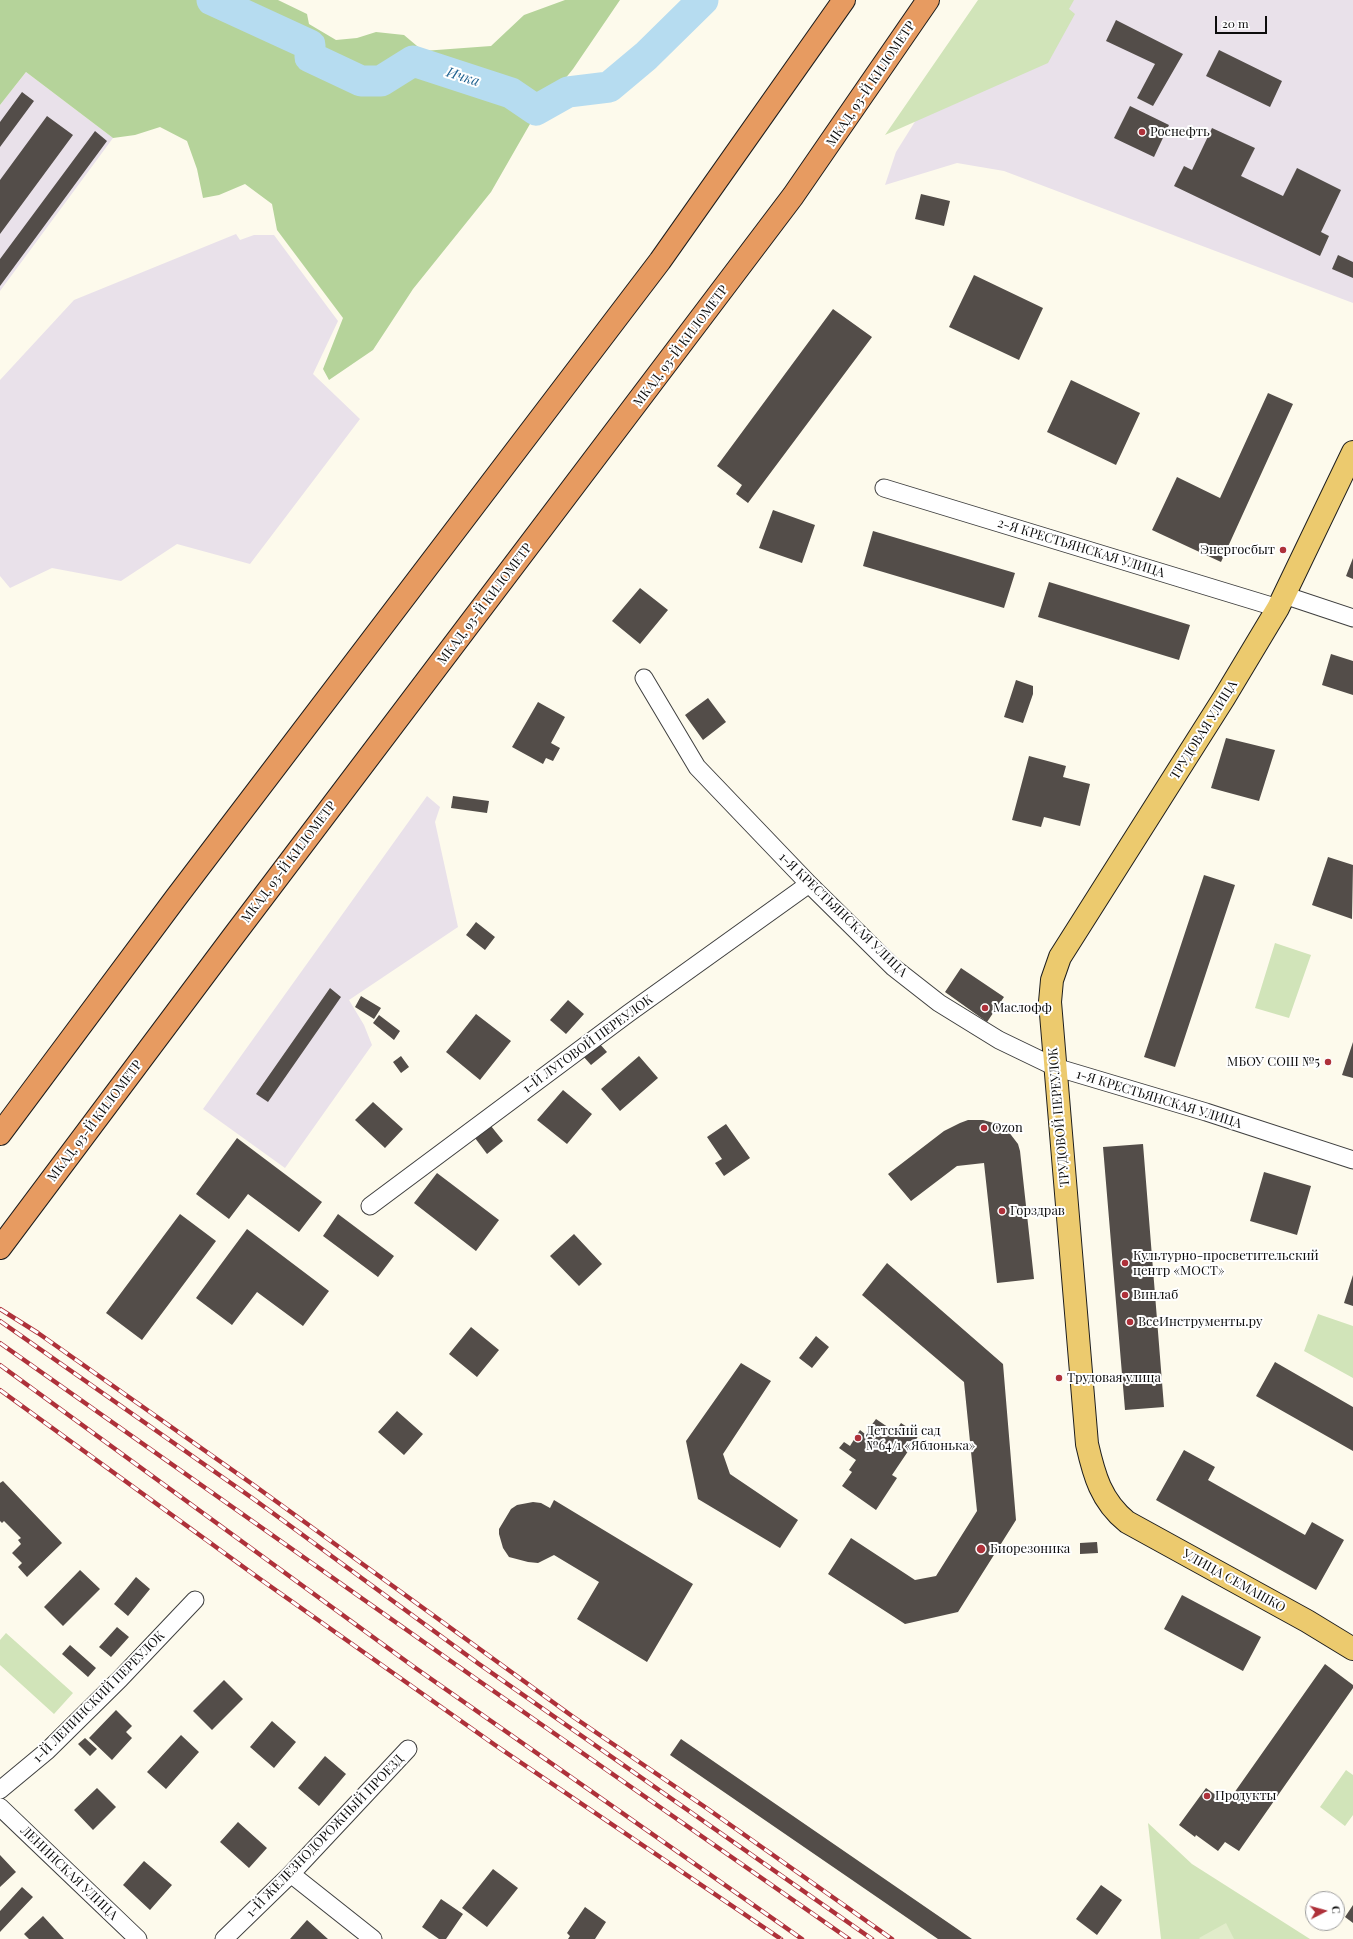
<!DOCTYPE html>
<meta charset="utf-8">
<style>
body{margin:0}
#map{position:relative;width:1353px;height:1939px;overflow:hidden;background:#fdfaec;font-family:"Playfair Display",serif}
canvas{display:block}
.north{position:absolute;left:1305px;top:1891px;width:40px;height:40px;box-sizing:border-box;background:#fff;border:1px solid #9e9e9e;border-radius:50%;rotate:84deg;font-size:11px;font-weight:700;line-height:16px;text-align:center;color:#0c0c0c}
.north::after{content:'';display:block;margin:auto;width:14px;height:18px;background:#ae313a;clip-path:polygon(50% 0,100% 100%,50% 72%,0 100%)}
.scale{position:absolute;left:1215px;top:16px;width:52px;height:18px;box-sizing:border-box;border:2px solid #0c0c0c;border-top:0;padding-left:5px;font-size:12px;line-height:14px;white-space:nowrap;color:#0c0c0c;-webkit-text-stroke:3px #fff;paint-order:stroke}
</style>
<div id="map">
<canvas width="1353" height="1939"></canvas>
<div class="north">С</div>
<div class="scale">20 m</div>
</div>
<script>
const c = document.querySelector('canvas').getContext('2d');
c.lineJoin = 'round';
function paint(path, color) { c.fillStyle = color; c.fill(path, 'evenodd'); }
function trace(path, color, width, dash) { c.strokeStyle = color; c.lineWidth = width; c.lineCap = dash ? 'butt' : 'round'; c.setLineDash(dash || []); c.stroke(path); }
function write(font, color, halo, rows, align = 'center') {
  c.font = font + ' "Playfair Display",serif'; c.lineWidth = 4; c.setLineDash([]); c.textBaseline = 'middle'; c.strokeStyle = halo; c.fillStyle = color; for (const [text, x, y, turn = 0] of rows) {
    c.save(); c.translate(x, y); c.rotate((+turn || 0) * Math.PI / 180); c.textAlign = isNaN(turn) ? turn : align; if (halo) c.strokeText(text, 0, 0); c.fillText(text, 0, 0); c.restore();
  }
}
paint(new Path2D(`
 M991,0H1353V303L1004,171L957,163L885,185L896,152Z
 M26,72L113,138L0,291V105Z
 M236,234L240,240L254,235H274L338,321L313,374L360,419L250,564L177,544L121,581L52,568L10,588L0,576V380L74,300Z
 M427,796L440,807L435,822L458,927L349,1000L364,1025L372,1045L285,1168L203,1109Z`), '#e9e1ea');
paint(new Path2D(`
 M978,0H1074L1069,9L1075,14L1048,63L885,135Z
 M1275,943L1311,955L1289,1018L1255,1008Z
 M1318,1314L1353,1326V1378L1304,1351Z
 M6,1633L73,1693L54,1714L0,1665V1640Z
 M1346,1770L1353,1775V1815L1345,1826L1320,1807Z
 M1148,1823L1192,1864L1310,1939H1161Z`), '#d1e4b9');
paint(new Path2D(`
 M0,0H278L307,14L309,24L336,40L357,38L376,32L404,35L423,51L491,46L524,15L565,0H620L573,69L534,117L491,192L413,289L373,350L329,380L323,369L343,318L277,230L272,204L245,184L219,195L203,198L197,169L187,141L160,127L135,135L113,138L26,72L0,105Z`), '#b5d39a');
paint(new Path2D(`
 M1226,1923L1234,1939H1200L1199,1938Z`), '#e1ecca');
trace(new Path2D(`
 M212,0L310,45V57L361,81H381L413,61L511,93L536,110L568,92L609,87L646,56L703,0`), '#b6dcf0', 31);
paint(new Path2D(`
 M1116,20L1183,54L1153,106L1137,98L1155,64L1106,41Z
 M1219,50L1282,81L1270,107L1206,76Z
 M22,92L34,101L0,147V122Z
 M1130,106L1169,125L1154,157L1114,138Z
 M47,116L73,135L0,234V180Z
 M1212,128L1255,148L1241,176L1283,196L1297,168L1341,190L1321,232L1329,236L1320,256L1174,186L1184,166L1192,170Z
 M95,131L107,141L0,286V259Z
 M921,194L950,201L944,226L915,219Z
 M1338,255L1353,262V278L1332,269Z
 M974,275L1043,308L1019,360L949,327Z
 M833,309L872,337L748,503L736,494L742,485L717,466Z
 M1071,380L1140,413L1116,465L1047,432Z
 M1268,393L1293,404L1221,562L1152,530L1177,477L1220,498Z
 M773,510L815,525L802,563L759,548Z
 M873,531L1015,573L1004,608L863,566Z
 M1353,558V579L1346,576Z
 M1049,582L1190,625L1179,660L1038,617Z
 M640,588L668,610L640,644L612,621Z
 M1331,654L1353,661V695L1322,685Z
 M1016,680L1033,686V694L1023,723L1004,717Z
 M708,698L726,722L703,740L685,715Z
 M538,702L565,717L551,743L560,748L553,761L546,758L543,764L512,747Z
 M1226,738L1275,750L1259,801L1211,788Z
 M1029,756L1066,766L1063,777L1090,784L1080,826L1044,817L1041,827L1012,820Z
 M453,796L489,801L487,813L451,808Z
 M1328,857L1353,865L1352,919L1312,905Z
 M1204,875L1235,885L1175,1067L1144,1057Z
 M476,922L495,937L485,950L466,935Z
 M961,968L1004,997L987,1022L945,992Z
 M330,988L341,997L268,1102L256,1094Z
 M361,996L381,1008L374,1019L355,1007Z
 M568,1000L584,1014L566,1034L550,1020Z
 M476,1014L511,1041L480,1080L446,1052Z
 M379,1015L400,1031L394,1040L373,1023Z
 M1353,1042V1078L1342,1075Z
 M599,1043L607,1052L591,1065L583,1056Z
 M401,1056L409,1067L401,1073L393,1062Z
 M639,1056L658,1078L620,1111L601,1089Z
 M563,1090L592,1114L567,1144L537,1120Z
 M373,1102L403,1129L385,1148L355,1120Z
 M968,1120H983L997,1124L1008,1131L1018,1144L1020,1151L1034,1279L997,1283L984,1163L957,1166L911,1201L888,1174L944,1131L960,1123Z
 M726,1124L750,1158L724,1176L715,1163L722,1159L707,1137Z
 M491,1126L503,1141L487,1154L475,1138Z
 M237,1138L322,1202L299,1232L248,1194L229,1219L196,1194Z
 M1143,1144L1164,1407L1125,1410L1103,1147Z
 M1264,1172L1311,1186L1297,1235L1250,1221Z
 M437,1173L499,1220L476,1251L414,1203Z
 M180,1214L216,1241L142,1340L106,1313Z
 M338,1214L394,1256L378,1277L323,1236Z
 M247,1229L329,1291L303,1326L257,1292L232,1325L196,1298Z
 M574,1234L602,1264L579,1286L550,1256Z
 M887,1263L1003,1364L1016,1520L958,1612L905,1624L828,1574L851,1538L915,1580L936,1576L977,1511L964,1382L862,1295Z
 M1353,1275V1306L1344,1303Z
 M471,1327L499,1350L477,1377L449,1354Z
 M816,1336L829,1347L812,1368L799,1358Z
 M1275,1362L1353,1407V1451L1256,1396Z
 M741,1363L771,1381L723,1454L730,1474L798,1520L780,1548L698,1499L686,1441Z
 M397,1411L423,1434L404,1455L378,1432Z
 M876,1419L895,1432L901,1423L919,1435L892,1475L897,1478L876,1510L842,1486L852,1472L849,1470L856,1460L839,1448L844,1442L850,1446L860,1430L865,1434Z
 M1184,1450L1215,1467L1208,1480L1305,1535L1312,1522L1344,1540L1316,1590L1156,1500Z
 M3,1481L62,1543L27,1577L18,1567L22,1563L12,1553L21,1544L18,1540L21,1538L4,1521L2,1523L0,1521V1483Z
 M554,1500L693,1584L647,1662L577,1619L599,1582L554,1555L538,1563L528,1562L509,1557L503,1548L499,1534V1529L511,1509L517,1505L533,1502L541,1503L550,1508Z
 M1097,1542L1098,1553L1080,1554V1543Z
 M80,1570L100,1589L63,1626L44,1607Z
 M136,1577L150,1589L128,1616L114,1604Z
 M1182,1595L1261,1637L1243,1671L1164,1629Z
 M117,1627L129,1637L111,1657L99,1647Z
 M70,1645L96,1668L88,1677L62,1654Z
 M1325,1664L1353,1685V1688L1239,1851L1225,1842L1218,1851L1196,1835L1195,1837L1179,1825L1206,1788L1227,1803Z
 M224,1680L243,1699L212,1730L193,1711Z
 M116,1710L132,1726L126,1732L132,1738L112,1760L89,1738Z
 M272,1721L296,1742L274,1768L250,1747Z
 M181,1735L199,1752L166,1789L147,1772Z
 M85,1738L97,1749L90,1756L78,1744Z
 M681,1739L972,1939H938L670,1755Z
 M325,1756L346,1774L319,1806L298,1788Z
 M97,1788L116,1807L93,1830L74,1810Z
 M238,1822L267,1848L249,1868L220,1842Z
 M0,1855L16,1872L0,1887Z
 M144,1861L172,1885L150,1910L123,1885Z
 M493,1869L518,1888L487,1927L462,1908Z
 M1101,1885L1122,1900L1097,1935L1076,1919Z
 M22,1887L33,1897L0,1932V1911Z
 M441,1899L463,1914L446,1939H439L422,1927Z
 M1353,1905V1923L1345,1917Z
 M585,1907L606,1922L595,1939H568L570,1936L567,1933Z
 M43,1916L64,1939H29L24,1934Z
 M307,1920L328,1939H290Z`), '#534d49');
const minor = new Path2D(`
 M884,488L1278,608
 M1284,595L1353,618
 M644,678L697,767L809,884L893,967L939,1003L999,1040L1055,1067L1206,1112L1353,1160
 M370,1206L629,1013L809,884
 M0,1790L47,1751L120,1679L195,1600
 M0,1807L138,1939
 M291,1874L373,1939
 M224,1939L291,1874L408,1749`);
const major = new Path2D(`
 M1353,452L1278,608L1224,698L1060,957L1052,980L1050,1002L1087,1444C1094,1475 1101,1501 1127,1522L1307,1621L1353,1649`);
const highway = new Path2D(`
 M0,1134L175,899L660,261L844,0
 M0,1248L232,938L793,196L928,0`);
trace(minor, '#3f3f3f', 19);
trace(major, '#1d1d1d', 24);
trace(highway, '#1d1d1d', 24);
trace(minor, '#fff', 17);
trace(major, '#ecca6e', 22);
trace(highway, '#e79b61', 22);
const rail = new Path2D(`
 M0,1309L38,1333L255,1486L572,1716L705,1807L892,1939
 M0,1321L255,1500L479,1664L872,1939
 M0,1343L472,1676L849,1939
 M0,1365L414,1667L802,1939
 M0,1390L260,1579L495,1745L781,1939`);
trace(rail, '#ae313a', 4.5);
trace(rail, '#fff', 3, [9]);
for (const [x, y, r, color] of [
 [1142,132,4,"#ae313a"],
 [1283,550,4,"#ae313a"],
 [985,1008,4,"#ae313a"],
 [1328,1062,4,"#ae313a"],
 [984,1128,4,"#ae313a"],
 [1002,1211,4,"#ae313a"],
 [1125,1263,4,"#ae313a"],
 [1125,1295,4,"#ae313a"],
 [1130,1322,4,"#ae313a"],
 [1059,1378,4,"#ae313a"],
 [858,1438,4,"#ae313a"],
 [981,1549,5,"#ae313a"],
 [1207,1796,4,"#ae313a"]
]) { const dot = new Path2D(); dot.arc(x, y, r, 0, 2 * Math.PI); c.fillStyle = color; c.fill(dot); trace(dot, '#fff', 1.5); }
write('13px', '#0c0c0c', '#fff', [
 ["МКАД, 93-Й КИЛОМЕТР",871,84,-56],
 ["МКАД, 93-Й КИЛОМЕТР",681,346,-53],
 ["2-Я КРЕСТЬЯНСКАЯ УЛИЦА",1081,548,17],
 ["МКАД, 93-Й КИЛОМЕТР",485,604,-53],
 ["ТРУДОВАЯ УЛИЦА",1204,730,-58],
 ["МКАД, 93-Й КИЛОМЕТР",289,862,-53],
 ["1-Я КРЕСТЬЯНСКАЯ УЛИЦА",843,915,44],
 ["1-Й ЛУГОВОЙ ПЕРЕУЛОК",588,1044,-36],
 ["1-Я КРЕСТЬЯНСКАЯ УЛИЦА",1159,1099,17],
 ["ТРУДОВОЙ ПЕРЕУЛОК",1059,1117,-95],
 ["МКАД, 93-Й КИЛОМЕТР",95,1121,-53],
 ["УЛИЦА СЕМАШКО",1234,1581,29],
 ["1-Й ЛЕНИНСКИЙ ПЕРЕУЛОК",99,1697,-45],
 ["1-Й ЖЕЛЕЗНОДОРОЖНЫЙ ПРОЕЗД",325,1836,-46],
 ["ЛЕНИНСКАЯ УЛИЦА",69,1873,44]
]);
write('13px', '#0c0c0c', '#fff', [
 ["Роснефть",1150,132],
 ["Энергосбыт",1275,550,"right"],
 ["Маслофф",993,1008],
 ["МБОУ СОШ №5",1320,1062,"right"],
 ["Ozon",992,1128],
 ["Горздрав",1010,1211],
 ["Культурно-просветительский",1133,1256],
 ["центр «МОСТ»",1133,1271],
 ["Винлаб",1133,1295],
 ["ВсеИнструменты.ру",1138,1322],
 ["Трудовая улица",1067,1378],
 ["Детский сад",866,1431],
 ["№64/1 «Яблонька»",866,1446],
 ["Биорезоника",990,1549],
 ["Продукты",1215,1796]
], 'left');
write('italic 14px', '#216391', '#fff', [
 ["Ичка",463,77,18]
]);
</script>
